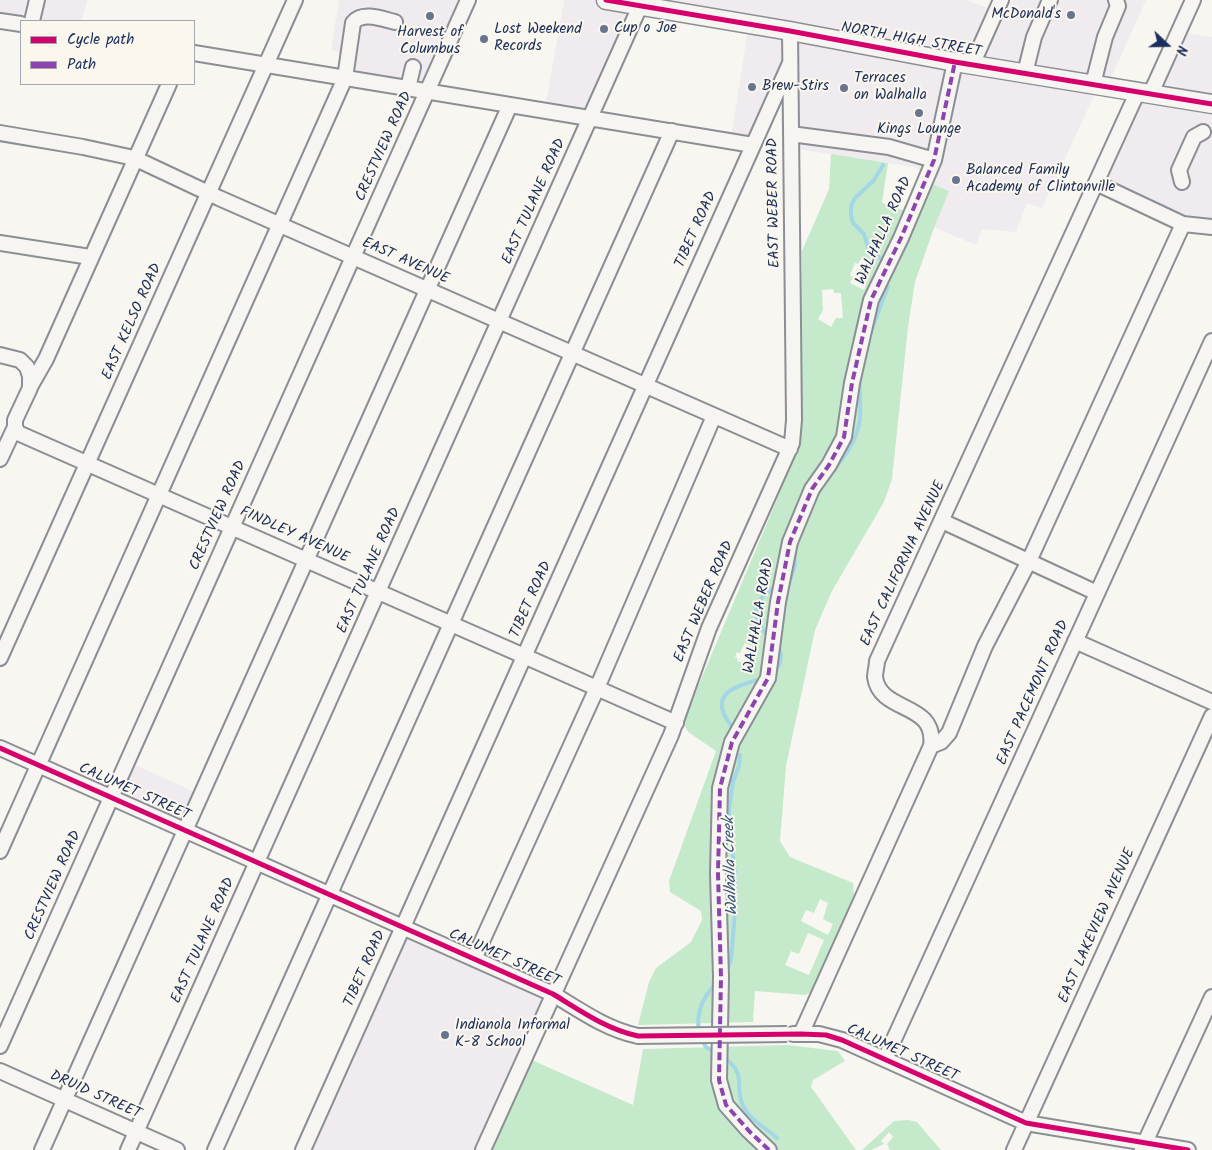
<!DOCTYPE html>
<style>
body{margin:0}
#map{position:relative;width:1212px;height:1150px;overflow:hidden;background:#f8f6f0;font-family:Kalam,sans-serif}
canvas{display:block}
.legend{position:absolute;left:20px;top:20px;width:175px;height:65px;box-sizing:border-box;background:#fbf7ec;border:1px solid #a1a7b3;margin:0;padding:6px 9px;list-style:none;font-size:15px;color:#1b2f5e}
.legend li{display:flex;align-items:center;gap:10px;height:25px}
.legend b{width:25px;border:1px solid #a1a7b3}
.north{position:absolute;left:1142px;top:20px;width:50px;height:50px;-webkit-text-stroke:4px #fbf7ec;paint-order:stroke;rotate:111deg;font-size:14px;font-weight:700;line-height:20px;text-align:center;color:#1b2f5e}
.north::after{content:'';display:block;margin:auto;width:18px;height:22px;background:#1b2f5e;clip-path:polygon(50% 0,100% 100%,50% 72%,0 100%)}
</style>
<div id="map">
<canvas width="1212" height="1150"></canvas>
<ul class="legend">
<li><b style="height:6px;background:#d6006c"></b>Cycle path</li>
<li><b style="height:6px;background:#8e44ad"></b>Path</li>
</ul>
<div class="north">N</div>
</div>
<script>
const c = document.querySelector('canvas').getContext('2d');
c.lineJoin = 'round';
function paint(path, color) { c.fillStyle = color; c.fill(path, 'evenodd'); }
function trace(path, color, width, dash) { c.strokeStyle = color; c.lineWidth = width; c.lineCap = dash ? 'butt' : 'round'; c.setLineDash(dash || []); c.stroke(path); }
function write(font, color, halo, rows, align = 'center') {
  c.font = font + ' Kalam,sans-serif'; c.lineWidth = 4; c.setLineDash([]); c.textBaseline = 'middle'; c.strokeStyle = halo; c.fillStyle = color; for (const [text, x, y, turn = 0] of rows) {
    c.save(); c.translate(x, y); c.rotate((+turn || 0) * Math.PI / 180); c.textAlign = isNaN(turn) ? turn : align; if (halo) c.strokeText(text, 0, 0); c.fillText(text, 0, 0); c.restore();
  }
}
paint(new Path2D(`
 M0,0H87L82,21L0,22Z
 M339,0H467L430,90L338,78L342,53L331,50Z
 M564,0H965L1006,14L1012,0H1146L1107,87L1099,85L1042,208L1027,203L1016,232L982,229L976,245L916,220L921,171L914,167L790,148L788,105L770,104L750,148L730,145L748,29L640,11L591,120L544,114Z
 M1185,33L1212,37V230L1097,184L1138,92L1156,95Z
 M129,762L199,794L184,826L115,795Z
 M403,927L553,994L483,1150H303Z`), '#f0ebee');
paint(new Path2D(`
 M831,154L888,163L882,203L911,213L925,181L949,191L934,228L915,282L908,327L892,479L884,502L832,591L815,630L786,766L780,841L790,857L853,883L854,895L813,991L805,995L755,991L753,1022L638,1025L649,982L656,968L691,942L702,920L701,911L670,892L669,881L716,751L688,732L683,722L797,452L801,437L802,251L829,189ZM861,259L873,264L864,290L850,283L853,277L850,275L855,263L858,264ZM833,289L834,293H841L843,318H836L831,327L818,319L823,310L822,290ZM745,643L752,646L751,651L757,653L751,666L737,661L738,658L735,657L737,652L740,653ZM820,899L828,903L823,919L833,924L828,935L801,921L806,910L814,913ZM808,933L824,940L809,975L785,965L791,951L799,954Z
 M787,1045L838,1051L845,1061L813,1080L811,1087L856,1150H483L525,1057L633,1105L643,1049Z
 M908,1120L917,1122L941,1150H890L887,1144L893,1137L889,1132L881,1141L884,1144L871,1150H862L894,1121Z`), '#c5eacb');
trace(new Path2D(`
 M882,260L868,247L864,234L853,223L851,215V206L855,198L874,180L883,165
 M869,337L888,286
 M828,477C842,460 857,442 860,419C861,405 859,390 860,376
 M791,578L795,565L794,551
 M765,633C750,612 754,600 775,587
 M773,672C781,665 783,658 779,649
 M732,728C730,723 726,719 724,714C714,690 741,686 756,680
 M726,972L731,960L735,911V871L730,836L729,809L733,782L739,766L740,755
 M699,1032C696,1014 702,998 715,985
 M701,1039L706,1047L715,1053
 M727,1060C747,1076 734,1086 743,1106C749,1119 767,1129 777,1138`), '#a4d7e5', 4);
const minor = new Path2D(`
 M0,21L21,24
 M32,21L37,0
 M194,53L753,145
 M972,65L1001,0
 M1025,73L1034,37L1050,0
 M1093,84L1105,37L1118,6L1116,0
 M408,88L413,67
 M1151,93L1193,0
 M0,133L83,147L134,158L219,198L790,449
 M791,134L889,147L934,160
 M1182,182L1179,170L1194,137L1203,132
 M1096,183L1183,224L1212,227
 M0,243L90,257
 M0,355L20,360L27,367L30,376V388L15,420V427L18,433L676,723
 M30,387L46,359L169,84
 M0,459L15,427
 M942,521L1097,593
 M1075,641L1212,702
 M0,658L295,0
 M931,746L941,742L949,733L985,646L1029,561L1183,224
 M0,748L553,994C581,1011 606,1029 638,1036
 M0,851L345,78L353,23C362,11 382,19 395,22
 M474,959L597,688L714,416
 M793,1034H819L842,1040L1026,1123L1188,1150
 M801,1034L931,746C937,701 880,714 875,677C875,672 877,666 877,661L1138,91
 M0,1046L468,0
 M885,1059L1212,341
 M0,1071L177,1150
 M1142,1149L1212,997
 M42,1150L510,105
 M128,1150L640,6
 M215,1150L672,131
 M303,1150L790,63
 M483,1150L671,735L709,628L792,443L794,420L790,31
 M769,1150L749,1131L726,1105L719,1080L721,977L718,874L720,788L732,742L768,678L778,602L790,542L812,489L829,465L844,437L852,383L871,300L901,238L934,160L955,62
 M1014,1150L1212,716`);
const major = new Path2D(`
 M606,0L790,31L955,62L1212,104`);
trace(minor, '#8b8e94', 18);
trace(major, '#8b8e94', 21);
trace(minor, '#f6f5f1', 14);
trace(major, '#f6f5f1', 18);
const minorBridge = new Path2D(`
 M638,1036L787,1034`);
trace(minorBridge, '#8b8e94', 18, []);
trace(minorBridge, '#f6f5f1', 14);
trace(new Path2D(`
 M769,1150L749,1131L726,1105L719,1080L721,977L718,874L720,788L732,742L768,678L778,602L790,542L812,489L829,465L844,437L852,383L871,300L901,238L934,160L955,62`), '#8e44ad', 4, [8, 4]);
trace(new Path2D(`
 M606,0L790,31L955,62L1212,104
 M0,748L553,994C581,1011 606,1029 638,1036L801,1034L826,1035L842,1040L1026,1123L1188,1150`), '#d6006c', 5);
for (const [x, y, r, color] of [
 [1071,15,5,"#687591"],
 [430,16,5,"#687591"],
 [604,29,5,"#687591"],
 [484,39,5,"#687591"],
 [752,87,5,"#687591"],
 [844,88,5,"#687591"],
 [919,113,5,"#687591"],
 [956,180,5,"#687591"],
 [445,1035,5,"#687591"]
]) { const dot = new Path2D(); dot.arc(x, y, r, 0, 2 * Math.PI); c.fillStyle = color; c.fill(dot); trace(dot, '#fbf7ec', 2); }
write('15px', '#1b2f5e', '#fbf7ec', [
 ["McDonald's",1061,15,"right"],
 ["Cup o Joe",614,29],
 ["Lost Weekend",494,30],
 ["Records",494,47],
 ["Harvest of",430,33,"center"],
 ["Columbus",430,50,"center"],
 ["Terraces",854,79],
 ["on Walhalla",854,96],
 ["Brew-Stirs",762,87],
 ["Kings Lounge",919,130,"center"],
 ["Balanced Family",966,171],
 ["Academy of Clintonville",966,188],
 ["Indianola Informal",455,1026],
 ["K-8 School",455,1043]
], 'left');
write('15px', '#1b2f5e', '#fbf7ec', [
 ["NORTH HIGH STREET",911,41,10],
 ["CRESTVIEW ROAD",385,147,-66],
 ["EAST TULANE ROAD",535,202,-66],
 ["EAST WEBER ROAD",775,203,-91],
 ["TIBET ROAD",697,230,-66],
 ["WALHALLA ROAD",885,231,-66],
 ["EAST AVENUE",405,262,24],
 ["EAST KELSO ROAD",133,322,-66],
 ["CRESTVIEW ROAD",219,516,-66],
 ["FINDLEY AVENUE",294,536,24],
 ["EAST CALIFORNIA AVENUE",904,564,-65],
 ["EAST TULANE ROAD",370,571,-66],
 ["TIBET ROAD",532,600,-66],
 ["EAST WEBER ROAD",705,602,-67],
 ["WALHALLA ROAD",760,616,-80],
 ["EAST PACEMONT ROAD",1034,693,-66],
 ["CALUMET STREET",134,793,24],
 ["CRESTVIEW ROAD",54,886,-66],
 ["EAST LAKEVIEW AVENUE",1098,926,-66],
 ["EAST TULANE ROAD",204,941,-66],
 ["CALUMET STREET",504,959,24],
 ["TIBET ROAD",366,969,-66],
 ["CALUMET STREET",902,1054,24],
 ["DRUID STREET",95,1096,24]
]);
write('italic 16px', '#34567e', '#fbf7ec', [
 ["Walhalla Creek",732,866,-92]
]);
</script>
